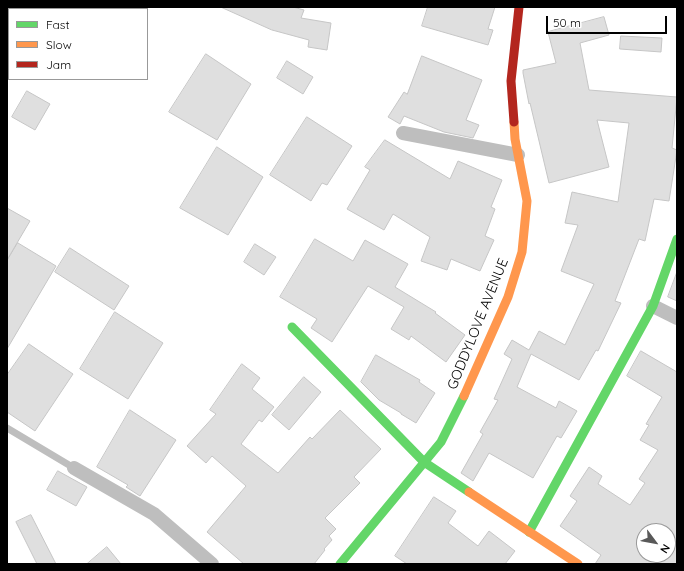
<!DOCTYPE html>
<style>
body{margin:0}
#map{position:relative;width:684px;height:571px;overflow:hidden;background:#fff;font-family:Quicksand,sans-serif}
canvas{display:block}
.frame{position:absolute;inset:0;border:8px solid #000;pointer-events:none}
.legend{position:absolute;left:8px;top:8px;width:140px;height:72px;box-sizing:border-box;background:#fff;border:1px solid #999;margin:0;padding:5px 7px;list-style:none;font-size:12px;color:#000}
.legend li{display:flex;align-items:center;gap:8px;height:20px}
.legend b{width:20px;border:1px solid #999}
.north{position:absolute;left:636px;top:523px;width:40px;height:40px;box-sizing:border-box;background:#fff;border:1px solid #999;border-radius:50%;rotate:122deg;font-size:11px;font-weight:700;line-height:16px;text-align:center;color:#000}
.north::after{content:'';display:block;margin:auto;width:14px;height:18px;background:#595959;clip-path:polygon(50% 0,100% 100%,50% 72%,0 100%)}
.scale{position:absolute;left:546px;top:16px;width:121px;height:18px;box-sizing:border-box;border:2px solid #000;border-top:0;padding-left:5px;font-size:12px;line-height:14px;white-space:nowrap;color:#000;-webkit-text-stroke:3px #fff;paint-order:stroke}
</style>
<div id="map">
<canvas width="684" height="571"></canvas>
<div class="frame"></div>
<ul class="legend">
<li><b style="height:5px;background:#63d668"></b>Fast</li>
<li><b style="height:5px;background:#ff974d"></b>Slow</li>
<li><b style="height:5px;background:#b3261e"></b>Jam</li>
</ul>
<div class="north">N</div>
<div class="scale">50 m</div>
</div>
<script>
const c = document.querySelector('canvas').getContext('2d');
c.lineJoin = 'round';
function paint(path, color) { c.fillStyle = color; c.fill(path, 'evenodd'); }
function trace(path, color, width, dash) { c.strokeStyle = color; c.lineWidth = width; c.lineCap = dash ? 'butt' : 'round'; c.setLineDash(dash || []); c.stroke(path); }
function write(font, color, halo, rows, align = 'center') {
  c.font = font + ' Quicksand,sans-serif'; c.lineWidth = 4; c.setLineDash([]); c.textBaseline = 'middle'; c.strokeStyle = halo; c.fillStyle = color; for (const [text, x, y, turn = 0] of rows) {
    c.save(); c.translate(x, y); c.rotate((+turn || 0) * Math.PI / 180); c.textAlign = isNaN(turn) ? turn : align; if (halo) c.strokeText(text, 0, 0); c.fillText(text, 0, 0); c.restore();
  }
}
const building = new Path2D(`
 M221,7H293L304,10L301,18L331,23L327,50L308,47L309,40L272,30Z
 M428,7H495L488,29L493,30L488,45L422,26Z
 M604,17L609,35L580,43L589,90L677,97L672,148L677,150L669,201L654,199L645,241L639,239L615,301L621,303L598,351L596,350L579,380L531,354L517,387L556,408L559,401L577,411L561,438L557,436L533,478L489,453L473,481L461,473L483,434L480,432L498,400L494,399L512,359L504,354L512,340L529,350L539,331L565,345L594,284L561,271L578,225L565,223L572,192L618,202L629,123L597,120L609,167L549,183L530,103L529,104L523,73V70L556,63L548,32Z
 M621,36L662,38L661,52L620,49Z
 M206,54L251,84L217,140L169,112Z
 M422,56L482,80L466,120L479,125L473,138L444,132L404,116L400,124L388,117L404,92L407,94Z
 M287,61L313,77L303,94L277,78Z
 M27,91L50,104L35,130L12,117Z
 M307,117L352,146L327,185L322,183L311,201L270,175Z
 M385,140L450,179L458,161L502,180L491,207L495,209L485,236L494,240L480,271L451,259L447,270L421,261L430,237L393,214L384,230L347,209L370,170L365,167Z
 M217,147L263,177L228,235L180,208Z
 M7,208L30,221L7,260Z
 M315,239L353,261L365,240L408,264L395,287L436,312L435,313L465,335L446,362L411,336L409,340L391,329L404,307L368,286L332,342L311,328L317,319L280,297Z
 M18,243L56,266L7,349V261Z
 M255,244L276,257L264,275L244,262Z
 M70,248L129,286L114,310L55,272Z
 M677,272V301L668,297Z
 M115,312L163,343L128,399L80,369Z
 M29,344L73,374L35,431L7,412V375Z
 M641,351L677,372V564H595L601,555L560,526L577,501L570,496L589,467L602,476L598,484L630,505L645,483L639,479L658,450L640,440L649,425L646,424L662,397L627,376ZM644,531H668V555H644Z
 M376,355L420,380L419,382L435,393L416,423L401,414V413L379,400L361,382Z
 M242,364L260,378L252,389L274,407L262,422L259,420L241,444L278,473L310,437L312,439L340,410L381,449L354,477L360,483L325,518L336,529L329,536L332,540L324,549L325,550L314,564H244L207,532L246,486L212,456L206,463L187,446L216,414L210,410Z
 M304,377L321,392L289,430L272,415Z
 M130,410L176,440L140,496L126,487L128,485L97,467Z
 M58,471L87,487L76,506L47,490Z
 M434,497L456,511L448,523L478,546L489,531L515,551L505,564H407L395,556Z
 M31,515L56,564H37L16,522Z
 M107,547L121,564H87Z`);
paint(building, '#dfdfdf');
trace(building, '#c6c6c6', 1);
trace(new Path2D(`
 M7,428L74,468`), '#bebebe', 7);
trace(new Path2D(`
 M403,133L518,155
 M653,306L677,318
 M74,468L154,514L212,564`), '#bebebe', 14);
trace(new Path2D(`
 M292,327L424,462L469,492
 M529,532L653,306L677,239
 M340,564L441,442L464,396`), '#63d668', 9);
trace(new Path2D(`
 M464,396L508,297L522,252L527,201L515,139L514,122
 M469,492L578,564`), '#ff974d', 9);
trace(new Path2D(`
 M514,122L511,81L519,7`), '#b3261e', 9);
write('14px', '#000', '#fff', [
 ["GODDYLOVE AVENUE",478,324,-68]
]);
</script>
